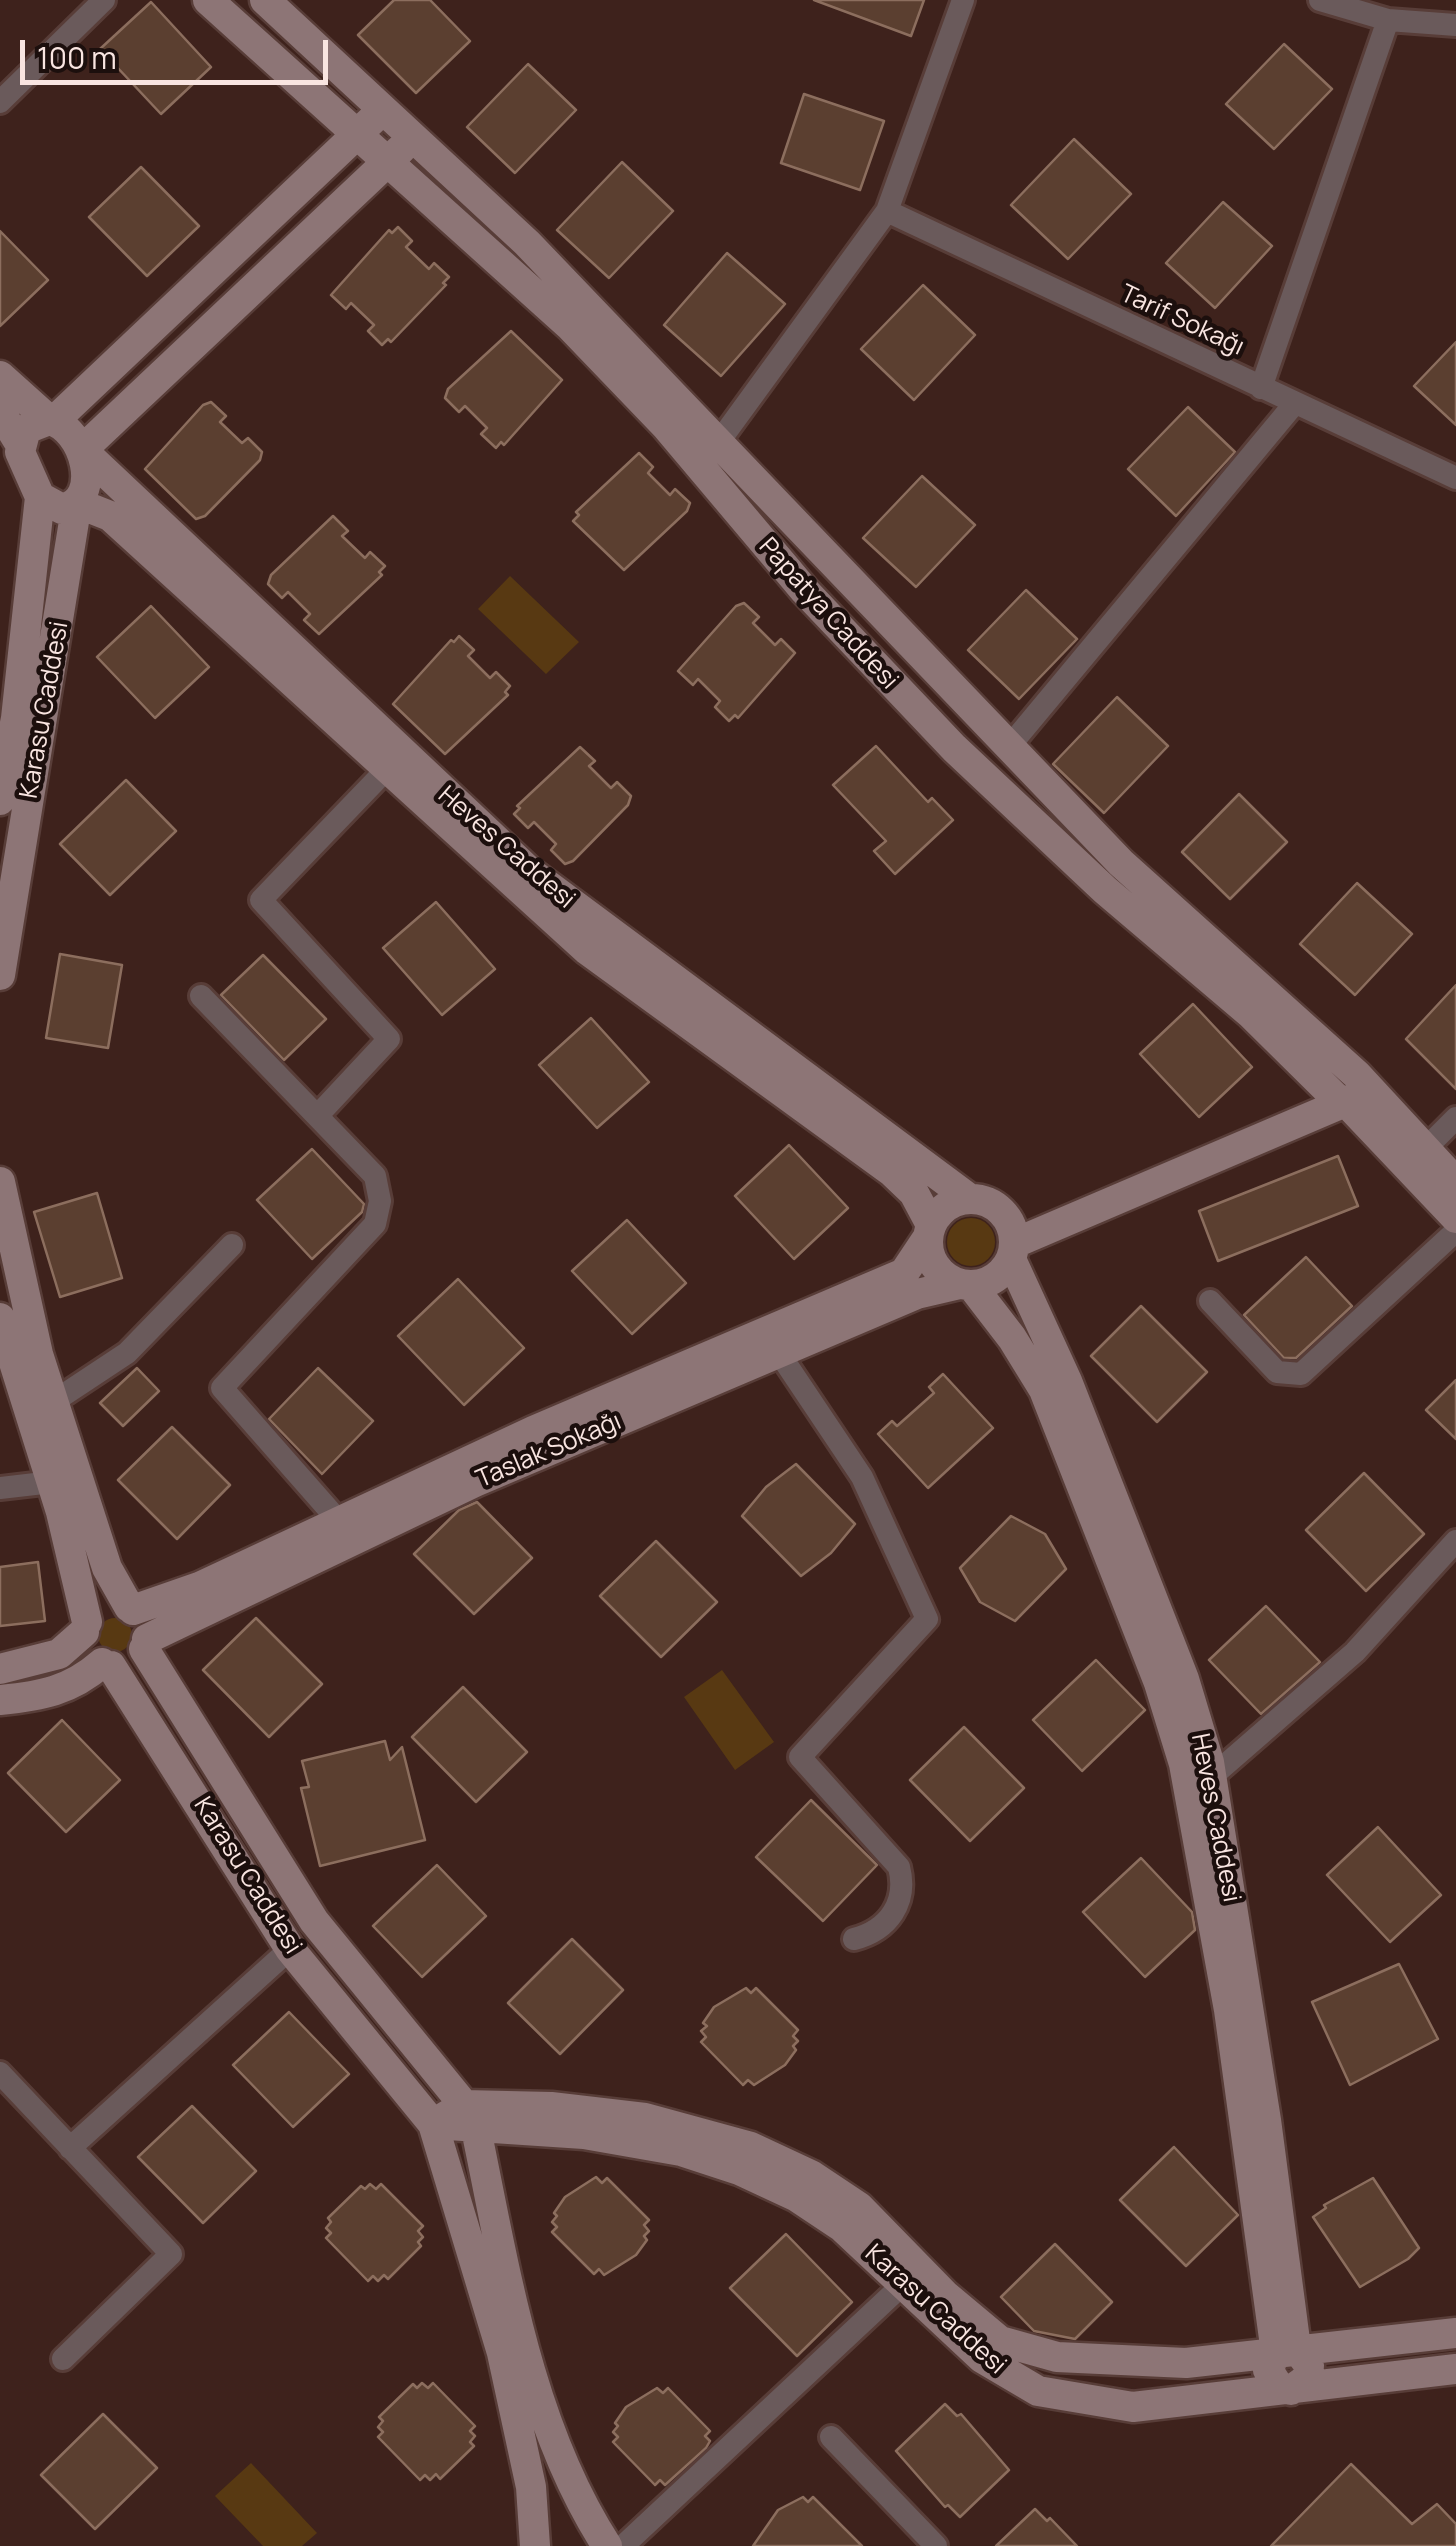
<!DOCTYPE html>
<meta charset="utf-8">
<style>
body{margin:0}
#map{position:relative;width:1456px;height:2546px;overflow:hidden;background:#3e221c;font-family:Manrope,sans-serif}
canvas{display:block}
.scale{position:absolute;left:20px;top:40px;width:308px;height:45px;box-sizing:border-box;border:5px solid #f9e5e1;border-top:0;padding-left:12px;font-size:30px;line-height:35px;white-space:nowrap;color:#f9e5e1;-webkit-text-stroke:8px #1c0f0d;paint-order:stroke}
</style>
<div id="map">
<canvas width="1456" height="2546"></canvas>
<div class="scale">100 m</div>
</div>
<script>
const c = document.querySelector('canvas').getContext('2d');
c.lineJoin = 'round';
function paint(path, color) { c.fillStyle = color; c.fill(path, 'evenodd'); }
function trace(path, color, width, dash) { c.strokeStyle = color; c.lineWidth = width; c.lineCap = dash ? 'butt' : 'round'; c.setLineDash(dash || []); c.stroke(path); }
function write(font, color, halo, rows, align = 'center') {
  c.font = font + ' Manrope,sans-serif'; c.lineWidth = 9; c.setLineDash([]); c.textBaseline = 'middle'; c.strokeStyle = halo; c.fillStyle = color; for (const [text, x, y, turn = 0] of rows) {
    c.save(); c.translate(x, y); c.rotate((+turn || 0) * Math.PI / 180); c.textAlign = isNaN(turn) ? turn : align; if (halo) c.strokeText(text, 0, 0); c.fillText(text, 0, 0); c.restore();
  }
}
paint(new Path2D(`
 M510,576L579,642L546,674L478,609Z
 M947 1242a24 24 0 1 1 48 0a24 24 0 1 1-48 0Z
 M98 1635a17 17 0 1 1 34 0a17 17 0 1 1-34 0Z
 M722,1670L774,1742L735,1770L684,1697Z
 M251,2463L317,2533L302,2546H263L215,2496Z`), '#583912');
const building = new Path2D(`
 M394,0H430L470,41L416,93L358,35Z
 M814,0H924L911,36Z
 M151,2L211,67L161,114L100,49Z
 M1284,44L1332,89L1274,149L1226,104Z
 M528,64L576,110L515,173L467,127Z
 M804,94L884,121L860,190L781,163Z
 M1074,139L1131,194L1068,259L1011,205Z
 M622,162L673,211L609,278L557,230Z
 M141,167L199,226L147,276L89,217Z
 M1223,202L1272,246L1215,308L1166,263Z
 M398,227L412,241L406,247L429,269L434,263L449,277L443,283L446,285L391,342L388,339L382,345L368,331L374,325L351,303L346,309L331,295L389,230L392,233Z
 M0,231L48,280L0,326Z
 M727,253L785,304L721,376L664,325Z
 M923,285L975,335L914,400L861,349Z
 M511,331L562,380L504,445L501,442L496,448L481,434L487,428L465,406L459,412L445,398L448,389Z
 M1456,342V425L1414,386Z
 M211,402L226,416L220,422L242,443L248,438L262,452L260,460L205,516L196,519L145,469L203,405Z
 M1188,407L1235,452L1176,516L1128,469Z
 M639,453L653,467L648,473L670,495L675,489L690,503L687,511L624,570L573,521L579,515L576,512Z
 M922,476L975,525L916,587L863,538Z
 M333,516L348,531L342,536L365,558L370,552L385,566L379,572L382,575L319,634L304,620L310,614L288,592L282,598L268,584L271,575Z
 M1026,590L1077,639L1019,699L968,650Z
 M744,603L759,617L753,623L775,645L781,639L795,653L738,718L735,715L729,721L715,707L720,701L698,679L693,685L678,671L736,606Z
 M151,606L209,667L155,718L97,657Z
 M459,636L474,650L468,656L490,678L496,672L510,686L505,692L508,695L445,754L393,704L451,640L454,642Z
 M1117,697L1168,746L1104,813L1053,764Z
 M876,746L928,802L932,798L953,820L895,874L874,851L886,841L833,785Z
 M580,747L595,761L589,766L611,788L617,782L631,796L628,805L573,861L565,864L551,850L556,844L534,822L528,828L514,814L520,808L517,806Z
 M126,780L176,831L110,895L60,844Z
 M1239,794L1287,842L1230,899L1182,852Z
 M1357,883L1412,934L1355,995L1300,944Z
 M436,902L495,969L442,1015L383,948Z
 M60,954L122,965L108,1048L46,1038Z
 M263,955L326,1019L284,1060L221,995Z
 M1456,985V1089L1406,1039Z
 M1193,1004L1252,1067L1199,1117L1140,1054Z
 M591,1018L649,1082L597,1128L539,1065Z
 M789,1145L848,1208L794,1259L735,1196Z
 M312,1149L364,1204L362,1212L312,1259L257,1200Z
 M1338,1156L1358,1206L1218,1261L1199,1211Z
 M97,1193L122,1278L60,1297L34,1212Z
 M627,1220L686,1283L632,1334L572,1271Z
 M1306,1257L1352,1306L1296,1358H1284L1244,1315Z
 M458,1279L524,1348L464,1405L398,1336Z
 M1141,1306L1207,1372L1157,1422L1091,1356Z
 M137,1368L159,1391L123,1426L100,1403Z
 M318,1368L373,1421L322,1474L269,1419Z
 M943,1374L993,1428L928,1488L878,1434L892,1421L897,1426L934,1393L929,1387Z
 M1456,1380V1439L1426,1410Z
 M172,1427L230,1485L177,1539L118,1480Z
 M796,1464L855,1524L831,1553L801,1576L742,1516L766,1487Z
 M1364,1473L1424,1534L1366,1591L1306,1530Z
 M477,1502L532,1558L474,1614L414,1554L459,1510Z
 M1011,1516L1045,1534L1066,1569L1015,1621L980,1602L960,1568Z
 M656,1541L717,1602L661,1657L600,1596Z
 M38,1562L45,1621L0,1626V1567Z
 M1266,1606L1320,1662L1261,1714L1209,1660Z
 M256,1618L322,1684L269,1737L203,1670Z
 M1096,1660L1145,1710L1082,1771L1033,1720Z
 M463,1687L527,1752L476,1802L412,1737Z
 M62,1720L120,1780L66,1832L8,1773Z
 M964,1727L1024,1788L970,1841L910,1780Z
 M385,1741L390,1760L402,1747L425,1840L320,1866L301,1788L309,1787L302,1761Z
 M811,1800L877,1865L823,1921L756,1857Z
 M1378,1827L1441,1895L1390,1942L1327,1875Z
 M1141,1858L1192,1912L1195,1930L1145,1977L1083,1912Z
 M437,1865L486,1916L422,1977L373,1926Z
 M572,1939L623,1990L560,2054L508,2003Z
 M1399,1964L1438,2039L1350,2085L1312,2002Z
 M746,1988L751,1993L756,1988L798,2030L793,2036L798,2041L793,2046L796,2050L785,2065L754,2085L748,2080L743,2085L701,2042L706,2037L701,2031L707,2026L703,2023L714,2007Z
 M289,2012L349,2074L293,2127L233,2065Z
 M192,2106L256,2171L203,2223L138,2157Z
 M1174,2147L1238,2215L1186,2266L1120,2200Z
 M596,2177L602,2183L607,2178L649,2220L644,2225L649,2231L644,2236L647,2240L636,2255L604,2275L599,2269L594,2274L552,2232L557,2227L552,2222L557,2216L554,2213L565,2197Z
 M1373,2178L1419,2248L1408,2259L1360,2287L1313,2217L1326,2208L1324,2205Z
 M370,2184L376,2189L381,2184L423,2226L418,2231L423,2237L418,2242L421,2246L388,2279L384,2275L378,2281L373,2276L368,2281L326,2238L331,2233L326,2228L331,2222L328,2218L361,2186L365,2189Z
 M786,2234L852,2302L797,2356L730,2288Z
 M1055,2244L1112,2302L1075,2339L1034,2331L1001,2297Z
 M422,2383L428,2388L433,2383L475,2426L470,2431L475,2436L470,2442L474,2446L440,2479L436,2474L430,2480L425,2475L420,2480L378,2437L383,2432L378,2427L383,2421L379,2417L413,2384L417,2388Z
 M657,2388L663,2393L668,2388L710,2431L705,2436L710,2441L706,2448L665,2485L660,2480L655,2485L613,2442L618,2437L613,2432L618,2426L615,2423L626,2407Z
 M945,2404L957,2416L961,2414L1009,2470L960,2517L948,2505L945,2507L896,2451Z
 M103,2414L157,2468L95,2529L41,2475Z
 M1351,2464L1412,2524L1437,2504L1456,2524V2546H1271Z
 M803,2497L808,2502L813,2497L862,2546H753L778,2510Z
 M1035,2509L1047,2521L1050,2518L1077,2546H996Z`);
paint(building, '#5b3f30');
trace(building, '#8c6e5e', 2.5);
const street = new Path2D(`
 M1320,0L1388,20L1456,25
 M0,102L104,0
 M887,211L1456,478
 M1261,388L1388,20
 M718,443L887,211L963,0
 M1008,748L1295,403
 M201,996L375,1176L380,1201L375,1224L222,1388L337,1519
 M319,1114L389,1039L261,900L386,770
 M1425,1149L1456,1118
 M1210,1301L1277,1372L1301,1374L1456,1231
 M779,1353L862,1477L927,1619L800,1757L899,1867C908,1902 889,1930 854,1939
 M53,1402L127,1353L232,1245
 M0,1488L52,1482
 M1201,1786L1355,1652L1456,1541
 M0,2073L171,2254L63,2359
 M70,2148L290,1949
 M831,2437L936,2546
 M623,2546L913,2275`);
const secondary = new Path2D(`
 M208,0L570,326L666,426L805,591L954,748L1105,890L1251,1014L1336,1098L1346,1102L1456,1218
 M265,0L527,243L1121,863L1357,1075L1456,1182
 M401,149L82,450L530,872L970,1199
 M0,376L49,420
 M0,411L20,444
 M49,420C84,427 105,500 62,509L40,497L20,452L26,429Z
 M54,421L373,119
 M0,800L16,718L40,497
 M0,975L77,503L110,516L586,949L891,1171L914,1193L931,1225
 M0,1182L38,1354L107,1568L129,1607
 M928 1242a43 43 0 1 1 86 0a43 43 0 1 1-86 0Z
 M1015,1243L1357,1097
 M972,1286L1012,1338L1044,1390L1159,1683L1184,1764L1229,2010L1276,2353L1268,2370L1279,2387L1291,2390L1308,2378L1309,2365L1296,2348L1266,2120L1209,1762L1184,1679L1067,1381L1011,1259
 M0,1318L61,1512L87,1622
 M133,1610L199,1587L533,1431L904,1273L928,1237
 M147,1639L475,1482L917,1294L960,1284
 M144,1649L314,1921L464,2105L476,2129C505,2269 528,2424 607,2546
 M111,1666L290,1949L433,2124L502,2353L531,2487L535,2546
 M0,1669L59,1654L84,1632
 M0,1700C41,1696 70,1691 102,1663
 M433,2124L464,2105L551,2107L645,2118L751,2147L811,2175L859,2207L945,2295L1000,2341L1057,2357L1186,2363L1456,2333
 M433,2124L584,2134L681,2151L739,2170L797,2197L842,2227L982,2358L1038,2391L1133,2407L1456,2369`);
trace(street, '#583d38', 28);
trace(secondary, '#583d38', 35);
trace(street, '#6a5a5b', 22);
trace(secondary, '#8d7576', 30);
write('25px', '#f9e5e1', '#1c0f0d', [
 ["Tarif Sokağı",1182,321,25],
 ["Papatya Caddesi",828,614,48],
 ["Karasu Caddesi",45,710,-80],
 ["Heves Caddesi",506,848,41],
 ["Taslak Sokağı",549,1451,-23],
 ["Heves Caddesi",1215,1818,79],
 ["Karasu Caddesi",247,1876,58],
 ["Karasu Caddesi",935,2310,42]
]);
</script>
